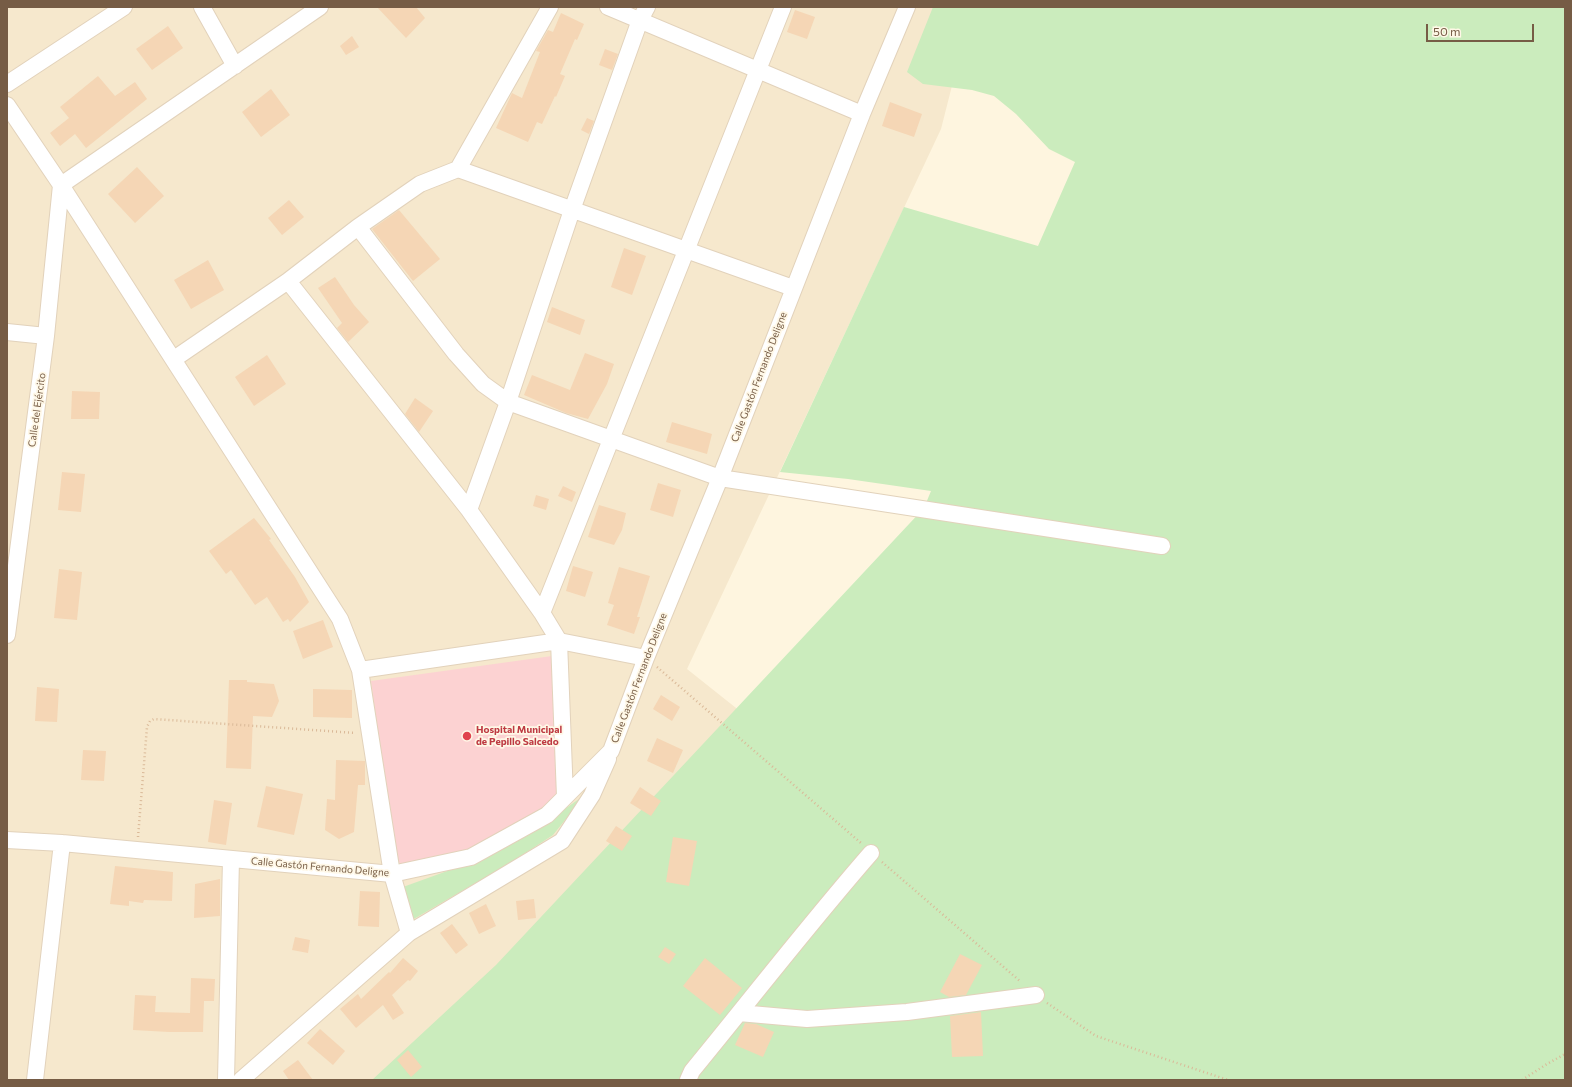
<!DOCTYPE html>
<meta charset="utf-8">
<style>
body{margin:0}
#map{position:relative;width:1572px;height:1087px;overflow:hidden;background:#fef5df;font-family:Commissioner,sans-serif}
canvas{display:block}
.frame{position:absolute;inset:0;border:8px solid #765c45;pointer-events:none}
.scale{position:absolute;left:1426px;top:24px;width:108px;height:18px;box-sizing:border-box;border:2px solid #765c45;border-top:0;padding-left:5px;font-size:12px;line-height:14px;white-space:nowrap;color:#765c45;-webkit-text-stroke:3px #fff8e7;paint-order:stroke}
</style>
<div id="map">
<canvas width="1572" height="1087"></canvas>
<div class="frame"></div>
<div class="scale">50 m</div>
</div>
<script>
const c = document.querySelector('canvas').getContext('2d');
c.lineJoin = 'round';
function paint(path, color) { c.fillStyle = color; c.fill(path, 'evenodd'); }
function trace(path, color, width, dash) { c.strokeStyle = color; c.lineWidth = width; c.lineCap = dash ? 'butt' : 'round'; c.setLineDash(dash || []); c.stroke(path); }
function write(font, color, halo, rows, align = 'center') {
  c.font = font + ' Commissioner,sans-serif'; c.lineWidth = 3.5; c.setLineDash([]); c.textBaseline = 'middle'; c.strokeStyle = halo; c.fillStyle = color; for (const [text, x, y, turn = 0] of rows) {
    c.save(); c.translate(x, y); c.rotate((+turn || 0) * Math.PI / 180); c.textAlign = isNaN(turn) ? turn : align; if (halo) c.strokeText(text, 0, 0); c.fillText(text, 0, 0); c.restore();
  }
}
paint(new Path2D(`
 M7,7H972L941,129L687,669L1048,956L1174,1080H7Z`), '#f6e8cd');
paint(new Path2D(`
 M552,656L558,791L552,805L475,850L404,866L396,860L371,681Z`), '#fcd2d2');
paint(new Path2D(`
 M933,7H1565V1080H372L496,965L924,508L931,491L848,479L780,472L904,207L1038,246L1075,162L1049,149L1016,114L994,96L972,90L923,84L907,72Z
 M586,794L553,835L510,863L412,920L403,887L450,870L531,833Z`), '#cbecbd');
paint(new Path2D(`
 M377,7H416L425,18L406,38Z
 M795,10L815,17L807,39L787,32Z
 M561,13L584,24L577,40L575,39L560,74L565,76L556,97L555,96L542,124L537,122L528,142L496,128L512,93L522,98L540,52L536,51L548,30L553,32Z
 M168,26L183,48L152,70L136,49Z
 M352,36L359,47L346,55L340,46Z
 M605,49L618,54L612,70L599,65Z
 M98,76L115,96L135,82L147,99L86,148L75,134L60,146L50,133L69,118L60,107Z
 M271,89L290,115L261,137L242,112Z
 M890,102L922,114L914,137L882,126Z
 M587,118L594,121L589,134L581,130Z
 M137,167L164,196L135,223L108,194Z
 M289,200L304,217L282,235L268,218Z
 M399,210L440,259L413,281L372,229Z
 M624,248L646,256L632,295L611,287Z
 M208,260L224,290L191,309L174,280Z
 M335,277L354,305L369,322L348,342L337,328L342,323L318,288Z
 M552,307L585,320L580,335L547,322Z
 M585,353L614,364L607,384L588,419L566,413L524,395L532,375L570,390Z
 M267,355L286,384L254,406L235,377Z
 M72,391L100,392L99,419H71Z
 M415,398L433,411L419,432L405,414Z
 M672,422L712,434L707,454L666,442Z
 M62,472L85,474L81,512L58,510Z
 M658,483L681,490L673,517L650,510Z
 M563,486L576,492L572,502L558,496Z
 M536,495L549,499L546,510L533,506Z
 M599,505L626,513L622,530L614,545L588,537Z
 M254,518L271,539L269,540L295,577L309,602L290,622L288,619L283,622L267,597L255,605L231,570L226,574L209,551Z
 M573,566L593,572L585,597L566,591Z
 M619,567L650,576L637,617H640L634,634L607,625L614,605L608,603Z
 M59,569L82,572L77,620L54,618Z
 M323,620L333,647L303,659L293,631Z
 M229,680H247V682L274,684L279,701L272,717L253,716L251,769L226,768Z
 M37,687L59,689L57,722L35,721Z
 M313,689L352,690V718L313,717Z
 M661,695L680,707L672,721L653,709Z
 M657,738L683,750L673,773L647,761Z
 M83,750L106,751L104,781L81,780Z
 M336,760L365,761V785H358L354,832L339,839L325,830L327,799L335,800Z
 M266,786L303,794L294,835L257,827Z
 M640,787L661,801L651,816L630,803Z
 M214,800L232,803L226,845L208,842Z
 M616,826L632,836L622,851L606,841Z
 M673,837L697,841L689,886L666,882Z
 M115,866L173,872L172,901L144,900L143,903L129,901V906L110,904Z
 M220,879V916L194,918L195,884Z
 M360,891L380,892L379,927L358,926Z
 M534,899L536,918L518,920L516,901Z
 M486,904L496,926L479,934L469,913Z
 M452,924L468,945L456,954L440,933Z
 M295,937L310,940L308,953L292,950Z
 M665,947L676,954L669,964L658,957Z
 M960,954L982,965L966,995L949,997L940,992Z
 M403,958L418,971L410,981L408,980L392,995L404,1013L393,1020L383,1005L356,1028L340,1009L358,994L361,999L389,972L390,973Z
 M705,958L742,988L720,1015L683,986Z
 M191,978L215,979L214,1001H204L203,1032H169L133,1030L135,995L156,996L155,1012L190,1013Z
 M981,1012L983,1056L952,1057L950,1016Z
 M745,1023L756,1024L774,1032L763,1057L735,1045Z
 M320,1029L345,1051L333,1065L307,1043Z
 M408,1050L422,1067L411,1077L397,1060Z
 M298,1060L313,1080H289L283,1071Z`), '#f5d6b5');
const minor = new Path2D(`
 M202,7L235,66
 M608,7L862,114
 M7,84L124,7
 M7,105L61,185L340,619L360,670L392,874L409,933
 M458,169L550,7
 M61,185L320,7
 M358,227L456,354L483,384L508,402L720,478L1162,546
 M288,281L469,510L542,613L559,641L565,797
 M7,332L46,336
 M174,359L288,281L358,227L420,184L458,169L793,288
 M469,510L508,402L572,210L640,20L647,7
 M542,613L783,7
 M7,635L46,336L61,185
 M360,670L559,641L646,658
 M7,840L62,843L392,874L471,857L547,815L611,751L646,658L720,478L862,114L907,7
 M739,1013L807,1019L907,1012L1036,995
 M35,1080L62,843
 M226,1080L231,859
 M241,1080L409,933L562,841L592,795L608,759
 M688,1080L692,1071C752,998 809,924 871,853`);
trace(minor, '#e2d2bb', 18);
trace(new Path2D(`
 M657,667L861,843
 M138,837L147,727L150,721L154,719L356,733
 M882,862L1021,982
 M1047,1003L1096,1036L1228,1080
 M1522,1080L1547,1064L1565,1054`), '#dab998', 2.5, [1, 3]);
trace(minor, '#fff', 16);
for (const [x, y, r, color] of [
 [467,736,5,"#e0444e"]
]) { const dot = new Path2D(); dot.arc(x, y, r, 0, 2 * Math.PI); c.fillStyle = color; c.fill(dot); trace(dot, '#fff8e7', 1.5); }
write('10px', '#765c45', '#fff8e7', [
 ["Calle Gastón Fernando Deligne",759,377,-69],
 ["Calle del Ejército",37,410,-82],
 ["Calle Gastón Fernando Deligne",639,678,-69],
 ["Calle Gastón Fernando Deligne",320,867,5]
]);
write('bold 10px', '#be3a42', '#fff8e7', [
 ["Hospital Municipal",476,730],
 ["de Pepillo Salcedo",476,742]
], 'left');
</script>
